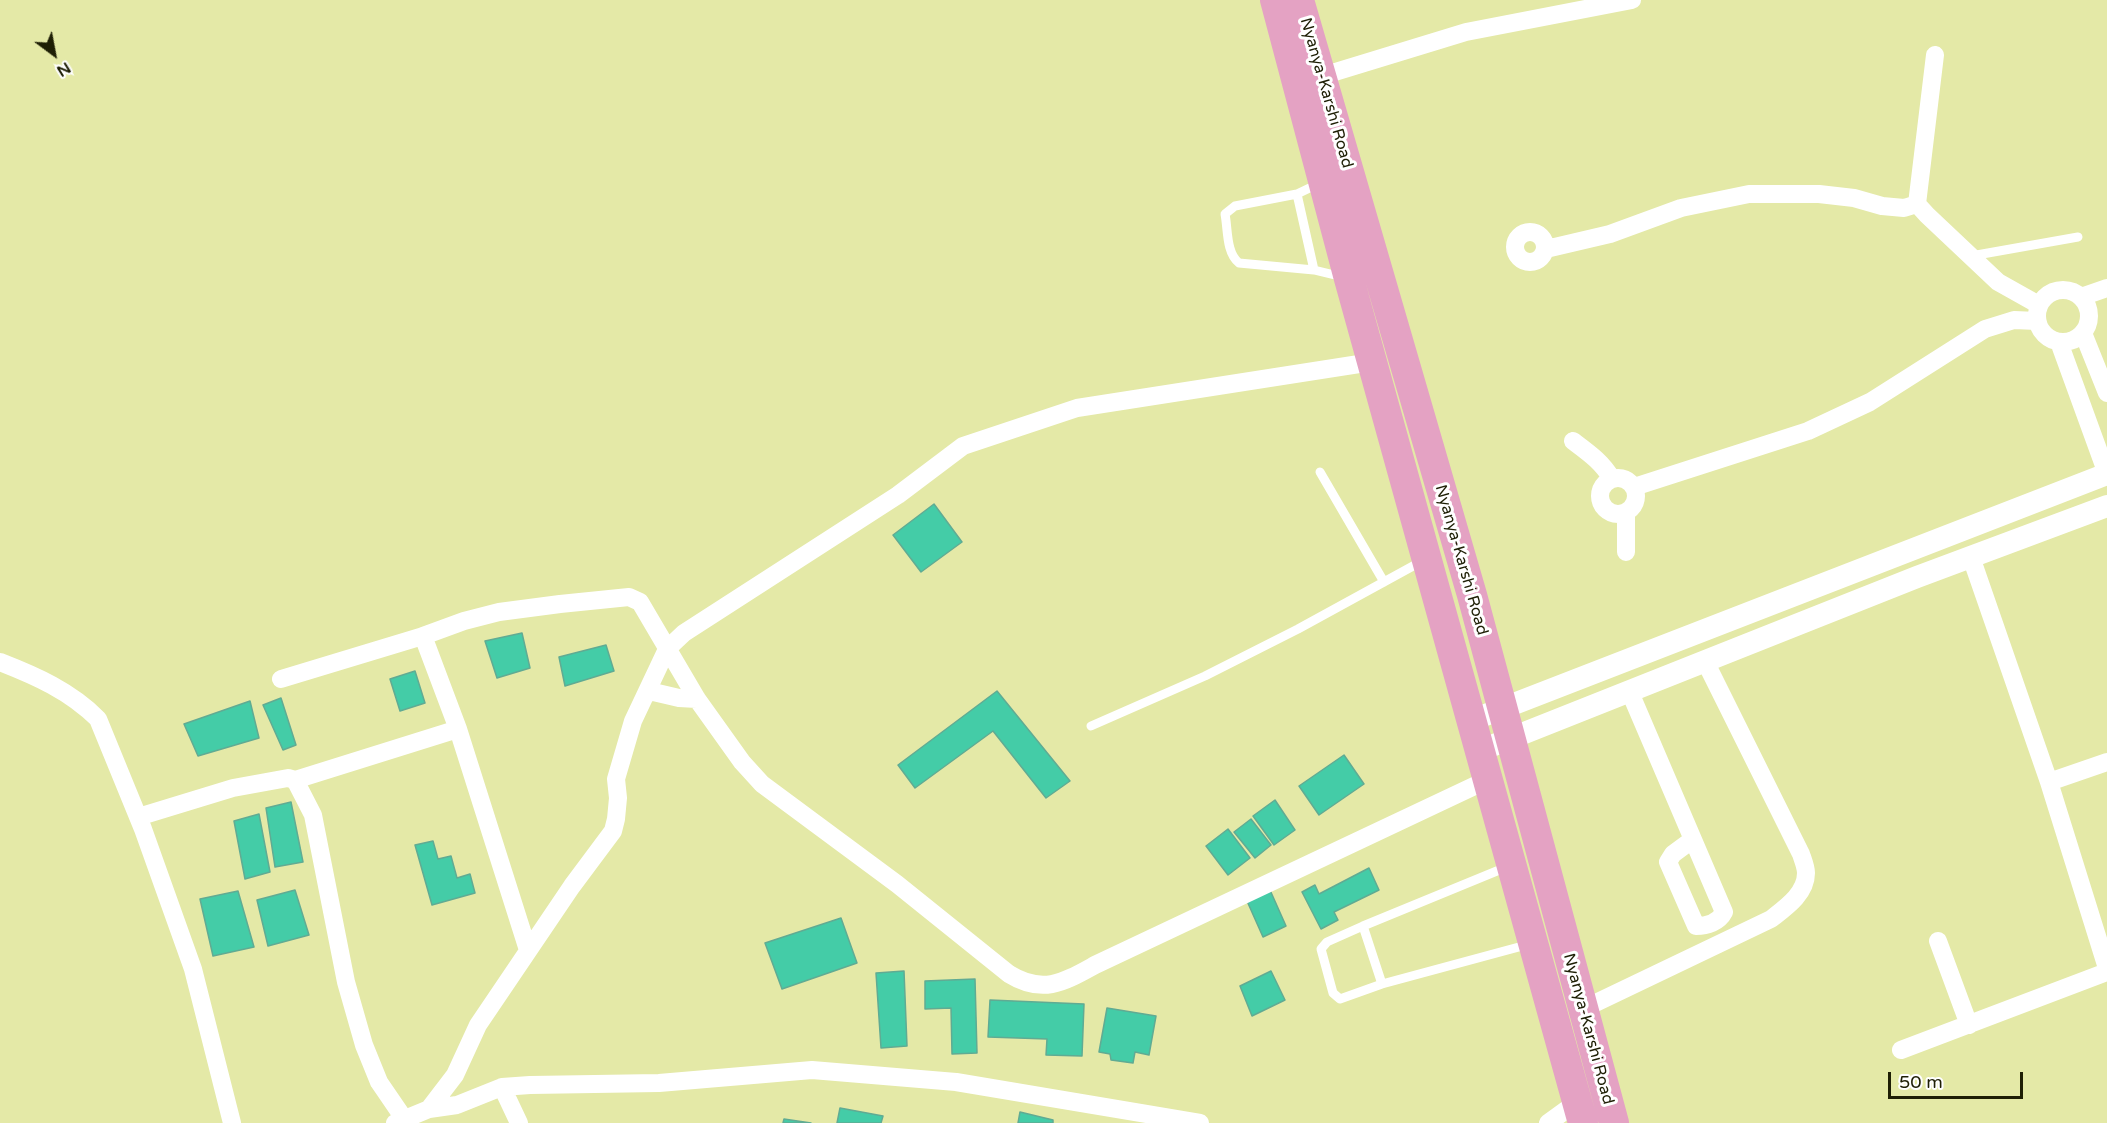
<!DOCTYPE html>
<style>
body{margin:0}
#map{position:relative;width:2107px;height:1123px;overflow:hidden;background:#e4e9a7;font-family:"Varela Round",sans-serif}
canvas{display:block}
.north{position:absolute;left:24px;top:24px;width:60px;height:60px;-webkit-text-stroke:4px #fff;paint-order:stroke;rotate:148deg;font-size:16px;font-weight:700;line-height:24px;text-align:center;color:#1e1f05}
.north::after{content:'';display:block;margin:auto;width:21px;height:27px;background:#1e1f05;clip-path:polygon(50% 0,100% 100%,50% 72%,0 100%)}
.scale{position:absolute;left:1888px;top:1072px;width:135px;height:27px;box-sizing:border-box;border:3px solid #1e1f05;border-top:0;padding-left:8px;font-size:18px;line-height:21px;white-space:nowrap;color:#1e1f05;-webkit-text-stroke:4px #fff;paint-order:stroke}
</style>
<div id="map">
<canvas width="2107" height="1123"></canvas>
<div class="north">N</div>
<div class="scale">50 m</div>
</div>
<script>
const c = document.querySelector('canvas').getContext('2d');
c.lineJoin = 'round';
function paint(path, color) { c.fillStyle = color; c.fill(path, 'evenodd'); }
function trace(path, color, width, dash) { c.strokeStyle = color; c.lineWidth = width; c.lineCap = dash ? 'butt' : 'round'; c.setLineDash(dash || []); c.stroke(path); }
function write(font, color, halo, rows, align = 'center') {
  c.font = font + ' "Varela Round",sans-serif'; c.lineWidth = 6; c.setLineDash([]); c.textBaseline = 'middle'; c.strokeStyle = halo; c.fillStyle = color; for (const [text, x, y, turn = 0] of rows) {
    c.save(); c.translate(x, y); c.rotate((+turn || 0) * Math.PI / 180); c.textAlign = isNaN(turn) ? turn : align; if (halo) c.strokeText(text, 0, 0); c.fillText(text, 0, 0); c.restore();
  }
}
const building = new Path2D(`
 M934,504L962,542L921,572L893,535Z
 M522,633L530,668L497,678L485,641Z
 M606,645L614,671L565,686L559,657Z
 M415,671L425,703L400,711L390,679Z
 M997,691L1070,781L1046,798L993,731L915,788L898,765Z
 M281,698L296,745L283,750L263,705Z
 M250,701L259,738L198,756L184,724Z
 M1344,755L1364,784L1319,815L1299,786Z
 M1275,800L1295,830L1274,845L1253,816Z
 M291,802L303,862L275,867L266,808Z
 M259,814L270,872L245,879L234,821Z
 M1251,819L1271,845L1255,858L1234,832Z
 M1228,829L1250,858L1228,875L1206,846Z
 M433,841L438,859L451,856L457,878L470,874L475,893L432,905L415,845Z
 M1369,868L1379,890L1334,912L1338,920L1321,929L1302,892L1315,885L1319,894Z
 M295,890L309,935L268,946L257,900Z
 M1270,890L1286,926L1263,937L1247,901Z
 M238,891L254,947L213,956L200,899Z
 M841,918L857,963L782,989L765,943Z
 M904,971L907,1046L881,1048L876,973Z
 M1271,971L1285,1000L1252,1016L1240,986Z
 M975,979L977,1053L952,1054L951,1008L925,1009V981Z
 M990,1000L1084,1004L1082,1056L1046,1055L1047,1039L988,1037Z
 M1107,1008L1156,1016L1149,1055L1135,1052L1133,1063L1111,1060L1110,1054L1099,1052Z
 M840,1108L883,1116L881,1123H837Z
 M1020,1112L1053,1120V1123H1018Z
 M784,1119L811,1123H783Z`);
paint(building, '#44cca7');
trace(building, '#60ab93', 1.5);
trace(new Path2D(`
 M1320,183L1297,194L1235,206L1225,214C1228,229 1226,253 1239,263L1314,270L1343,277
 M1297,194L1314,270
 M1971,256L2078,237
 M1320,472L1384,582
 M1091,726L1205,676L1298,629L1424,560
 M1509,866L1363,926L1382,984L1530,944
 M1363,926L1327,942L1321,949L1333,993L1340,999L1382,984`), '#fff', 9);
trace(new Path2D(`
 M1935,55L1917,204L1927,215L1998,282L2039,305
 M1322,76L1466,32L1632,0
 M1515 247a15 15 0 1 1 30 0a15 15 0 1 1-30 0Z
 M1546,249L1610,234L1681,208L1749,194H1819L1854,198L1882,206L1904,208L1917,204
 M2037 316a26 26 0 1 1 52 0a26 26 0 1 1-52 0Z
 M2081,297L2107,288
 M2083,333L2107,393
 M2059,342L2107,474
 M1573,441C1589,453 1602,462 1612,479
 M1600 496a18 18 0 1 1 36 0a18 18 0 1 1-36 0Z
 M1634,487L1808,431L1870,402L1985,329L2014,320L2037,321
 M1626,513V552
 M1971,557L2049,782L2107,968
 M423,636L458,729L528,950
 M0,662C36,676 70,691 98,719L143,829L193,969L232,1123
 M281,679L423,636L464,621L499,612L560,604L629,597L640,602L697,699L742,762L762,784L897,884L1009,974C1043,995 1064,982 1095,965L1487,780
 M1629,690L1724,912C1719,922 1707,926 1696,926L1668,862L1673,854L1692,840
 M649,691L679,698L697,699
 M295,780L458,729
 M2049,782L2107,762
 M138,817L233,788L288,778L295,780L313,815L346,982L364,1045L379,1082L405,1120
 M1938,941L1969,1025
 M1583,1009L1771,919C1785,908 1806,894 1806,873C1806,867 1803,860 1801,854L1705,661
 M1901,1050L2107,972
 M502,1087L519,1123
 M429,1109L455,1075L478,1025L572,886L613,831L616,819L618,798L616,779L633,721L667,649L684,633L898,495L963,446L1077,408L1372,362
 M395,1123L429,1109L457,1105L502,1087L530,1085L659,1083L812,1070L956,1082L1200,1123
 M1548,1123L1577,1102`), '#fff', 18);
trace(new Path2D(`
 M1470,721L2107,474
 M1479,751L1917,577L2107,506`), '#fff', 22);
trace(new Path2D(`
 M1275,0L1349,279L1583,1123
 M1299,0L1472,595L1614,1123`), '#e4a2c3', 30);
write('16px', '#1e1f05', '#fff', [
 ["Nyanya-Karshi Road",1326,93,74],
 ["Nyanya-Karshi Road",1461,560,74],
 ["Nyanya-Karshi Road",1588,1029,75]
]);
</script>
